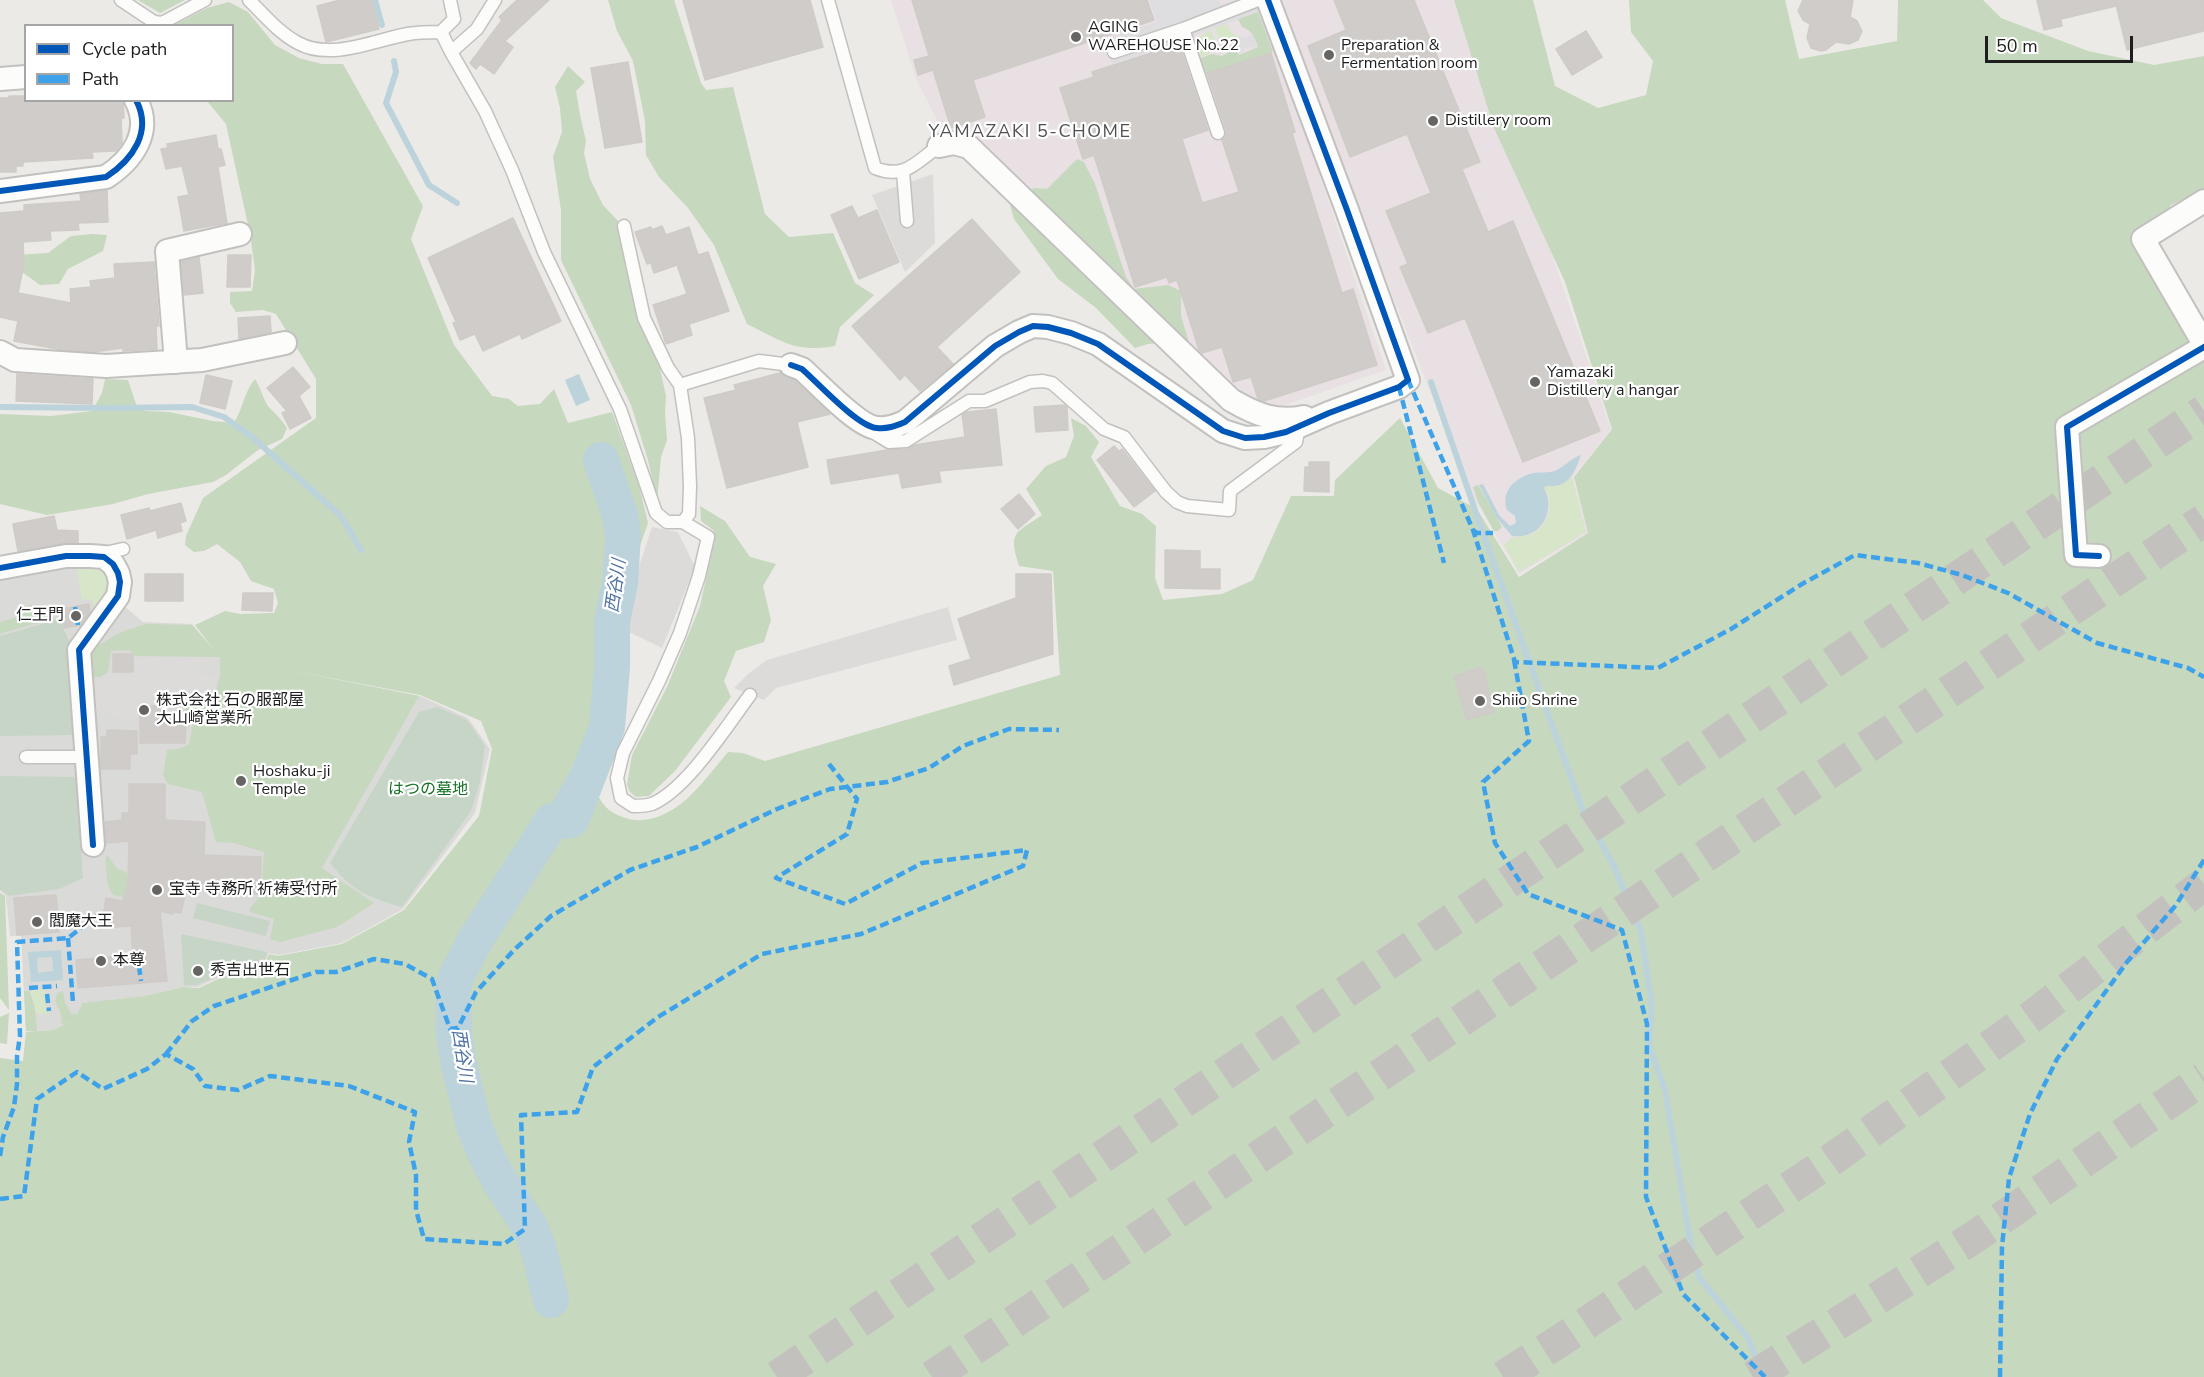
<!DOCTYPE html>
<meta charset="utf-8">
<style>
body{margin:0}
#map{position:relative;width:2204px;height:1377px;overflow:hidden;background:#eceae6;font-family:"Nunito Sans",sans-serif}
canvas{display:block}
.legend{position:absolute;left:24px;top:24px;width:210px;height:78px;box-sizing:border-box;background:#fff;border:2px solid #a5a5a5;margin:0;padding:8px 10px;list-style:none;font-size:18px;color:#1e1e1e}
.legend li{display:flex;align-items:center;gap:12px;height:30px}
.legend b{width:30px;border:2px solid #a5a5a5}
.scale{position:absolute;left:1985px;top:36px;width:148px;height:27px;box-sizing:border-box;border:3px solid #1e1e1e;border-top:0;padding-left:8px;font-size:18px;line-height:21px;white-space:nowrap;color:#1e1e1e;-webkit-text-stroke:4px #fff;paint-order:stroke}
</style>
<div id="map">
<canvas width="2204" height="1377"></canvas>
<ul class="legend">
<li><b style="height:8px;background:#0057b8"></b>Cycle path</li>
<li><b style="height:8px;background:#3da2ea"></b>Path</li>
</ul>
<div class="scale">50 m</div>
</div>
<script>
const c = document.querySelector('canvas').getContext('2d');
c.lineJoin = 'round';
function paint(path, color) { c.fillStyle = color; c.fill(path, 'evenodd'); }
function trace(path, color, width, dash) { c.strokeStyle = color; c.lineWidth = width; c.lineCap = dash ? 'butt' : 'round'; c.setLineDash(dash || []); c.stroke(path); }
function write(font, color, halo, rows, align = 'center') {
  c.font = font + ' "Nunito Sans","Noto Sans JP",sans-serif'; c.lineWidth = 4.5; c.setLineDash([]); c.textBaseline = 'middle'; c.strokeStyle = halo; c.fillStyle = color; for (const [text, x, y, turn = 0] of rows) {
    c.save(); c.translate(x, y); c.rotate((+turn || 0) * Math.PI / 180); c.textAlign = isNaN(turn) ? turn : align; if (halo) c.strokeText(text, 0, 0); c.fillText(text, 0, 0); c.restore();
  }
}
paint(new Path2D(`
 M891,0H1260L1386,370L1271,410L1256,403L1198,356L967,129L954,132L940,126L916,79Z
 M1278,0H1466L1611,429L1573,477L1588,533L1519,574L1467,487Z`), '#e9e0e4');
paint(new Path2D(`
 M89,560L124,606L143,622L192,624L220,657L420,696L468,718L490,749L475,813L403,909L342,943L279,955L269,953L264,966L242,967L198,987H182L146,996L111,1000L54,1030L26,1031L21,936H10L6,896L0,891V570Z`), '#dadad8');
paint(new Path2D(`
 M1227,24L1232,33L1241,37L1227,43L1218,38L1215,28Z
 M1211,30L1215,39L1210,45L1211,53L1198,58C1193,43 1196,37 1211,30Z
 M1572,477L1586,532L1519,572L1504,545L1512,537C1540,540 1560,512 1544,488L1546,486C1558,488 1563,485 1572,477Z
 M76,565L101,567C116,583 111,588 101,605L94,608L92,599L82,600Z
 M45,989L47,1014H37L30,991Z`), '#d7e6c8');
paint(new Path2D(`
 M138,0H185L160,13Z
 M608,0H674L701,83L706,90L733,87L765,214L789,237L833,233L855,283L874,295L840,327L835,346C795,353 782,341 747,324L714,245L688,208L659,177L646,155L645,121L633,61L617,31Z
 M1454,0H1533L1555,86L1598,108L1646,95L1653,61L1631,32L1629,0H1785L1799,59L1897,41L1898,0H1983L2001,18L2088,51L2154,65L2204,56V190L2171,205L2143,245L2204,352V1377H0V1058L23,1061L26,1032L36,1031H26L24,991H29C35,1003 36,1017 37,1031L54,1030L73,1020L62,1025C61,1022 62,1018 61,1015C59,1006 52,1003 58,993L63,991L65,1002L71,1014H77L83,1003L145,996L183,987L199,988L242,968L264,967L269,954L278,956L342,944L404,910L479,816L492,749L481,721L420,695L283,669L419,696L322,868L374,903L337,927L280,942L270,939L274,919L250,912V908L261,895L264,852L234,843L216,842L202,792L168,784L163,775L167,750L179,749L189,744L194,721L186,716L184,705L191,694L204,696L216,690L220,675V657L135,656L129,650L111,651L108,672L100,677H93L91,660L92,649L119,633L145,624L192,625L216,653L195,625L225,611L240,614L274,613L278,603L274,589L251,581L240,562L217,544L204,551L194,552L185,545L186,536L203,498L316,418V379L276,314L263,310L236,312L230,303V292L252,291L255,270L250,234L226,124L207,101L232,100V26L174,25L207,8L229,2L248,12L275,45L299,58L322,64H343L423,206L411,239L454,345L492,396L509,399L518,406L540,404L554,389L568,423L612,412L639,486L648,523L610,632L606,655L612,712L598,774L597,795C601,800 604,806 609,810C616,815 626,819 634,820C677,823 704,780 728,752L743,753L765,761L1060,675L1053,571L1019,566C1008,531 1015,534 1042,515L1026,489L1046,466L1066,457L1074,436L1071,418L1086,426L1099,442L1091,457L1120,506L1142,514L1156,526L1155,578L1163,600L1222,594L1253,580L1291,496H1334L1335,480L1400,418L1438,488L1477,509L1519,577L1588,533L1574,477L1612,429L1565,282L1494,128Z
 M1258,12L1273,52L1204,74L1198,59L1212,54L1222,56L1226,54L1229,47L1234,45L1239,55L1258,47C1255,38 1252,30 1242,27L1238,19Z
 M568,66L585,82L576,91L580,115L586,141L584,153L590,179L603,205L619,222L647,304L658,345L660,369L666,396L665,413L667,440L661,457L657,501L648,460L631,405L561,260V210L553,157L562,132L560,108L555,87Z
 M1077,159L1084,162L1095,184L1126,277L1134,289L1168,285L1181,291V316L1189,342L1148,344L1135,348L1096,308L1058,279L1014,219L1007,194L1036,188L1047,189Z
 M92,234L107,235L103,251L68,269L59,284L40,285L0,256L48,253L71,236Z
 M105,379L128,380L136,404L145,411L169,412L213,421L234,423C243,408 244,392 255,379C260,387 264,400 268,406C275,414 280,417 287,428L282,439L258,450L226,475L213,482L148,494L113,504L47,515L0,504V414L51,416L92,411L102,393Z
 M1478,485L1502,527L1498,531H1494L1478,502L1473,487Z
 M700,506L725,521L750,557L776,564L763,586L771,620L764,642L736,651L724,681L731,697L675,771L649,796L636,797L630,792L627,785L632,755L667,687L700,606L715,537L713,530L701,521Z
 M30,605L44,606L54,609L53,618L0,634V622L18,617L24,607Z
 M108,856L117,869L126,872L129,876L125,898L113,895L108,886L105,857Z
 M0,893L5,896L9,1010L0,998Z
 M9,1013L7,1044L0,1043V1017Z`), '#c6d8be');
paint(new Path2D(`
 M59,619L71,645L77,735L0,736V636Z
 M438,707L467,720L485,746L480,782L471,811L402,907C367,897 354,892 330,863L419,712Z
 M0,776L76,777L83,878L59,889L9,896L0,889Z
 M197,903L270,921L266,936L193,918Z
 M181,934L267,952L263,966L241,965L197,985H184Z`), '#c7d5c7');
paint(new Path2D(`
 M933,174L935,243L905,272L872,195Z
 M652,527L678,532L695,567L662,648L619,627Z
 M948,607L957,640L776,688L764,700L734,688L748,674L767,660Z
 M136,657H201V676L218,677L215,689L204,696L190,693L182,704V716H164V703L150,702V699H137L136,719L109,717V710L93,709V685L112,674L136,675Z`), '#dcdbda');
paint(new Path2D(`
 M1149,0H1219L1221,5L1235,0H1256L1260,11L1186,39L1112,64L1103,40L1157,22Z
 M1253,35L1257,47L1254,49L1252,46L1243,50V52L1239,54L1234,42L1242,37Z`), '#dedde0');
paint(new Path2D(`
 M579,374L590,400L576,406L565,380Z
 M1581,455C1575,473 1568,489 1546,486L1544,488C1557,512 1540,540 1512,536L1496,517L1479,485L1483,484L1499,515L1510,526L1516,523L1515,516L1507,510C1501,492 1513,480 1529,474C1538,471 1548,474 1557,470C1566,465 1572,458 1581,455Z
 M61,950L63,980L31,982L28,952ZM52,957L53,971L38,973L37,958Z`), '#bdd3dc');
trace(new Path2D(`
 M375,0L382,25
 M394,61L396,72L386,103L429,185L457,203
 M1431,382L1485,539L1583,811L1613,864L1641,932L1652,1006L1649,1046L1665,1090L1692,1252L1699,1277L1748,1338L1764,1377
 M0,407L107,408L192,407L224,417L252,437L341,516L361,550
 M552,821V808L601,725L609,715`), '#bdd3dc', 6);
trace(new Path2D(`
 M551,1300L538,1247L530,1227L500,1182L486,1155L474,1126L458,1060L454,1034L453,991L456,977L477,937L552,821L571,820L607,727L612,667V621L620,583L623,535L620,515L601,460`), '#bdd3dc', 36);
const building = new Path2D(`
 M340,0H372L379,29L326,42L317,6Z
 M517,0H549L505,41L513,47L494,74L480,64L476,69L470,63L502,20L499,17Z
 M683,0H810L823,47L705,80Z
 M912,0H1147L1154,20L973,80L985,117L951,128L933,70L918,75L914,60L929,56Z
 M1334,0H1414L1480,162L1462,169L1488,232L1513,221L1600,431L1523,462L1465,318L1428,333L1400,267L1408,264L1386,211L1431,193L1407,134L1350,157L1308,46L1346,30Z
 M1803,0H1853L1850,17L1857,21L1862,31L1858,40L1849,44L1836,42L1826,50L1821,51L1811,48L1807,38L1810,24L1803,20L1798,11Z
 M2037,0H2115L2116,6L2061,19L2062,26L2044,30Z
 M2115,0H2204V31L2127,50Z
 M1586,31L1602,57L1572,75L1556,49Z
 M1179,44L1208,130L1182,139L1202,203L1239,192L1222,140L1226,135V130L1207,73L1271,53L1295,132L1292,133L1342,293L1353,289L1377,365L1264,401L1258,399L1251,377L1233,382L1222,347L1202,353L1199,350L1177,280L1169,283L1167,277L1135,287L1094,155L1083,159L1060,88L1094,77L1092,72Z
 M628,62L642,142L605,148L591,68Z
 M9,96H26V100H123L124,118H121L122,143L116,151L92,152L93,158L23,162V166H16V172H0V98H9Z
 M216,135L218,149H221L225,165L218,167L227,223L184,231L178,197L189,195L182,166L166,169L161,149L168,148L167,144Z
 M107,190L108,222L78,223L79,230L50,231L51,240L23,242L24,264L18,293L71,303L70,289L91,287L90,281L115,278L114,264L154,262L159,326H156L157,349L123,351V348L94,352L62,350L14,341L18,321L0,317V213L24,211V205L81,201L80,194Z
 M852,206L858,218L877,210L899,262L859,279L831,215Z
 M513,218L561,321L522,339L520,334L483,351L475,334L460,340L453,323L456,322L428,258Z
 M972,219L1020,272L937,347L953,364L920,391L905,375L900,380L852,326Z
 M662,226L666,235L689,227L698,255L708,252L729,311L689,324L692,335L666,344L653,305L687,294L677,265L654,273L651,263L647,264L635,232L651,227L652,230Z
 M228,255H251L250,287H227Z
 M199,257L203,293L184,295L181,262Z
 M270,316L271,332L239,339L238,318Z
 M293,367L310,387L299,396L311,418L290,429L282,413L287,411L267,388Z
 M780,373L795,381L830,414L797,422L808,467L727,488L704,398L736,390L734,385Z
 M17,374L93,379L92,404L16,401Z
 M206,375L232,381L225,409L200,403Z
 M1065,405L1067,407L1068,430L1036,432L1034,407Z
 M996,409L1002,465L939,471L941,482L902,488L899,473L831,484L827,460L887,450L906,449L915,445L965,437L962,415L967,412Z
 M1114,446L1119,451L1122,449L1155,491L1134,507L1097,460Z
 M1309,462H1329V492L1304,491L1305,467H1309Z
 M1019,494L1035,514L1018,529L1001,509Z
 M181,503L186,521L180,523L182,531L158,538L156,530L127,539L121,515L149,508L150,511Z
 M54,516L57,530L78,531V543H64L18,551L13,524Z
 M1165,550L1200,551V569H1220V589L1165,588Z
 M145,574H183V601H145Z
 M1016,574H1051L1053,654L954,685L949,666L971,659L958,619L1016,598Z
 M243,593H273L272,611L242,610Z
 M89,604L90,612L80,625L64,628L61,609Z
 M113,654H133V672H113Z
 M1483,667L1494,712L1467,720L1454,676Z
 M140,706H161V722L186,723L185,743H140Z
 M107,730L137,731V754H130V769H101V737H107Z
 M129,784H165V820L205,822L204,855L261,857L260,894L186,890L181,913L174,912L173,914L160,911L167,981L78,988L76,960L133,955L131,926L101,928L106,898L123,901L128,884L129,841L106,843L105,822L122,820V813H129Z
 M56,895L59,932L17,935L14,898Z`);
paint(building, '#cfccc9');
trace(building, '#cfccc8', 1.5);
trace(new Path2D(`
 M777,1377L2204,411
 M932,1377L2204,520
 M1503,1377L1552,1346L1824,1165L2034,1015L2204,884
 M1753,1377L1976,1236L2204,1078`), '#c3c1be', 33, [33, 16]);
const lane = new Path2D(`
 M121,0L154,22L162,23L205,0
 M249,0C264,15 279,33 298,43C331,61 374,40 408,34C419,32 430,32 441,32L451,52
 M495,0L477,29L451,52L485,111L512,170L544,252L620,409L656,513L667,522H683L689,514L690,486L688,438L680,385L668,368L644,318L624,226
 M828,0L875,168C905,180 916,162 939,146
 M1183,29L1218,133
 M441,32L454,19L450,0
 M1114,52L1183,29L1258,0
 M903,172L907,221
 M680,385L759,361L791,365
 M871,431L889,442L906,441L969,401H985L1030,382L1043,381L1052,383L1104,429L1124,437L1166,492L1177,502L1187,506L1229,510L1230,491L1296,442L1299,427
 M683,522L708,537L699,576L680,633L659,681L623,753L617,778L621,798L633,806C639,806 646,806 652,804C687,789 726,727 750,695
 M100,554L123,549
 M26,757H87`);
const street = new Path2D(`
 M0,79L26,77
 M939,146L954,143L969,147L1231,400C1255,414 1276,423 1304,417
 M0,191L106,177C132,160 153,132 136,100
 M2204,201L2143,239L2204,344
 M0,352L15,360L106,366L202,360L285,343
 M176,362L167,251L240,234
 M791,365L802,369C818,383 858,427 877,428C888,429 895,426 905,422L995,346L1019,332L1033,326L1048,327L1071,333L1098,344L1223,431L1245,438L1264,437L1286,432L1329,413L1399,387L1408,380L1347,210L1268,0
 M2099,556L2076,555L2067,427L2204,347
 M0,568L66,556H90L104,557L113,564L118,573L120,582L118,596L79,650L93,845`);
trace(lane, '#c2c1bf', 15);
trace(street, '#c2c1bf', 26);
trace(lane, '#fcfcfb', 12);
trace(street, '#fcfcfb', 22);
trace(new Path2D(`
 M1408,380L1473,530L1515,662L1658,668L1731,629L1802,584L1855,555L1918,563L1962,575L2008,593L2097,643L2188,668L2204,677
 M1399,387L1444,563
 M1473,530L1477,533H1493
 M75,607L78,625
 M1514,660L1529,741L1483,782L1495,843L1528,894L1622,930L1647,1024L1646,1197L1683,1294L1765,1377
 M68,938L73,1003
 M139,966L141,981
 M29,988L57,986
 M47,994L49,1011
 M166,1054L192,1021L214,1006L316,972H336L374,959L405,964L432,979L450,1029L458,1028L476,992L514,950L551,916L630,870L697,847L777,809L830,789L887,782L929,768L963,746L1009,729L1059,730
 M0,1156L3,1137L14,1107L17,1084V1056L20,1036L17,942L68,938L98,915
 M0,1199L24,1196L37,1099L77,1072L103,1089L147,1069L166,1054L193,1069L205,1086L238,1090L270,1076L349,1086L415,1112L409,1142L416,1175V1210L424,1239L504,1244L525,1229L521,1115L577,1112L593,1067L658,1017L762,954L861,934L1023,866L1027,850L922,863L845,904L776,878L847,834L857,799L829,764
 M2000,1377L2002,1247L2009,1178L2030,1114L2057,1059L2127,962L2176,905L2204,860`), '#3da2ea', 4.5, [9, 4.5]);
trace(new Path2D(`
 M0,191L106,177C132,160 153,132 136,100
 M791,365L802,369C818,383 858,427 877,428C888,429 895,426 905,422L995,346L1019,332L1033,326L1048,327L1071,333L1098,344L1223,431L1245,438L1264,437L1286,432L1329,413L1399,387L1408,380L1347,210L1268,0
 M2099,556L2076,555L2067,427L2204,347
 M0,568L66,556H90L104,557L113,564L118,573L120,582L118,596L79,650L93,845`), '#0057b8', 6);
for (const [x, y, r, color] of [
 [1076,37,6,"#666564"],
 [1329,55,6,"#666564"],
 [1433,121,6,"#666564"],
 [1535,382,6,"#666564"],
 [76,616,6,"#666564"],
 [1480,701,6,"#666564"],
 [144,710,6,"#666564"],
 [241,781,6,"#666564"],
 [157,890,6,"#666564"],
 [37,922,6,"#666564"],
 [101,961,6,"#666564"],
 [198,971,6,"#666564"]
]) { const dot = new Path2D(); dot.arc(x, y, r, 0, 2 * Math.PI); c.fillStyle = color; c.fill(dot); trace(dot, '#fff', 2); }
write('16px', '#1e1e1e', '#fff', [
 ["AGING",1088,28],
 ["WAREHOUSE No.22",1088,46],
 ["Preparation &",1341,46],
 ["Fermentation room",1341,64],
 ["Distillery room",1445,121],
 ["Yamazaki",1547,373],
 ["Distillery a hangar",1547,391],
 ["仁王門",64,616,"right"],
 ["株式会社 石の服部屋",156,701],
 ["大山崎営業所",156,719],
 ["Shiio Shrine",1492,701],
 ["Hoshaku-ji",253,772],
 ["Temple",253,790],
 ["宝寺 寺務所 祈祷受付所",169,890],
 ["閻魔大王",49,922],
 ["本尊",113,961],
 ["秀吉出世石",210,971]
], 'left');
write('16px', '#167125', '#fff', [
 ["はつの墓地",428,790]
]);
c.letterSpacing = '1.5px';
write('18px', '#515151', '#fff', [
 ["YAMAZAKI 5-CHOME",1030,133]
]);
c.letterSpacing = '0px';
write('italic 18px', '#5375a4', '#fff', [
 ["西谷川",617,586,-82],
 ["西谷川",461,1056,81]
]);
</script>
